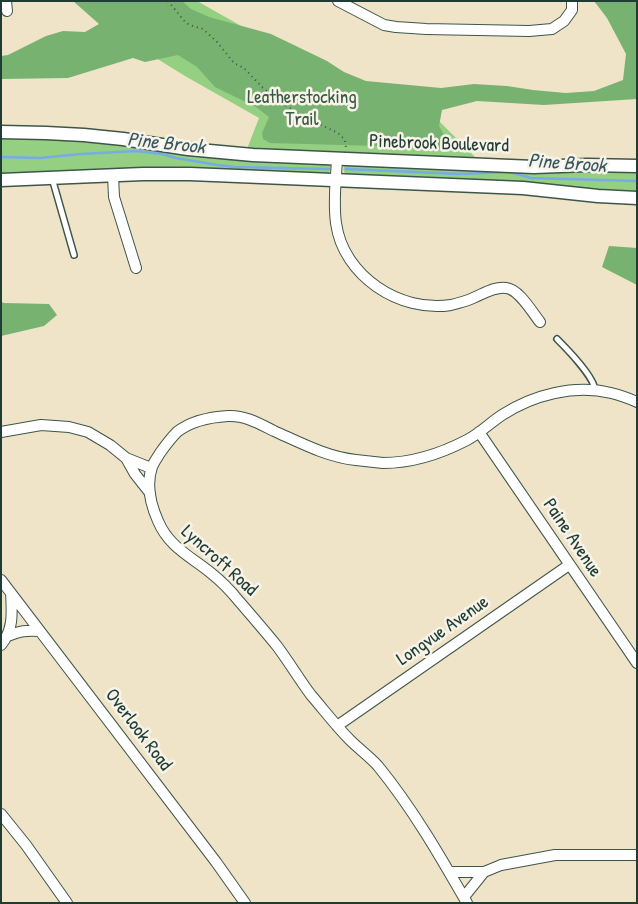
<!DOCTYPE html>
<style>
body{margin:0}
#map{position:relative;width:638px;height:904px;overflow:hidden;background:#efe4c8;font-family:"Patrick Hand",sans-serif}
canvas{display:block}
.frame{position:absolute;inset:0;border:2px solid #1f3d34;pointer-events:none}
</style>
<div id="map">
<canvas width="638" height="904"></canvas>
<div class="frame"></div>
</div>
<script>
const c = document.querySelector('canvas').getContext('2d');
c.lineJoin = 'round';
function paint(path, color) { c.fillStyle = color; c.fill(path, 'evenodd'); }
function trace(path, color, width, dash) { c.strokeStyle = color; c.lineWidth = width; c.lineCap = dash ? 'butt' : 'round'; c.setLineDash(dash || []); c.stroke(path); }
function write(font, color, halo, rows, align = 'center') {
  c.font = font + ' "Patrick Hand",sans-serif'; c.lineWidth = 5; c.setLineDash([]); c.textBaseline = 'middle'; c.strokeStyle = halo; c.fillStyle = color; for (const [text, x, y, turn = 0] of rows) {
    c.save(); c.translate(x, y); c.rotate((+turn || 0) * Math.PI / 180); c.textAlign = isNaN(turn) ? turn : align; if (halo) c.strokeText(text, 0, 0); c.fillText(text, 0, 0); c.restore();
  }
}
paint(new Path2D(`
 M88,1H197L333,78L427,109L477,159L247,149L259,118L185,76L135,45Z
 M1,135L34,136L330,164C331,170 330,172 326,175H1Z
 M346,164L637,169V193L347,176C343,171 342,168 346,164Z`), '#95cf82');
paint(new Path2D(`
 M73,1H182L191,9L209,17L271,34L327,61L344,72L366,81L441,88L474,84L507,86L533,90L566,93L594,91L623,80L626,54L607,18L594,1H637V99L544,105L477,101L442,110L439,126L445,137L448,148L270,143L263,139L262,133L269,117L256,107L215,87L197,67L178,55L145,62L133,58L68,78L1,79V56L8,55L46,36L63,31L85,32L99,24Z
 M609,246L637,248V285L602,267Z
 M1,302L4,303L49,304L57,315L44,326L1,336Z`), '#78b270');
trace(new Path2D(`
 M1,157L40,158L81,154L136,151L162,154L176,158L218,165L235,167L329,169
 M346,169L460,174L510,172L531,178L637,181`), '#77abe4', 2.5);
const service = new Path2D(`
 M52,178L74,255
 M557,339C567,349 594,377 595,390`);
const minor = new Path2D(`
 M6,1L7,11
 M338,1L384,25L396,27L426,29L529,31L552,29L564,21L572,10V1
 M337,159C336,180 333,202 336,223C343,276 400,313 451,305C459,303 467,301 473,298C483,294 495,286 506,288C519,289 532,312 540,322
 M113,175L114,197L136,268
 M1,432L41,425L69,427L88,432L110,445L126,458L151,468
 M479,432L637,663
 M126,458L135,474L150,493
 M1,580L216,862L245,903
 M8,636C20,631 26,630 40,631
 M1,645C14,629 12,612 11,593
 M337,726L569,565
 M1,814L26,845L67,903
 M449,872H484L501,865L555,855H637
 M464,897L484,872
 M467,903C440,856 413,809 378,766C370,757 359,749 350,740C336,726 324,710 311,695C299,679 289,662 277,646C264,630 251,615 238,600C230,590 221,581 211,573C190,556 169,547 158,521C151,505 146,484 152,467C154,462 157,458 160,453C165,446 171,438 177,432C191,421 211,417 228,416C245,415 260,424 274,431C301,443 327,457 356,460C365,461 374,462 383,463C412,463 442,453 467,440C479,434 490,423 502,415C533,395 574,384 611,393C620,395 628,398 637,402`);
const tertiary = new Path2D(`
 M1,132L46,133L84,135L123,139L188,149L253,155L534,167L587,165L637,166
 M1,180L143,174H190L523,188L598,196L637,198`);
trace(service, '#3e564a', 8);
trace(minor, '#3e564a', 12);
trace(tertiary, '#3e564a', 15);
trace(new Path2D(`
 M168,1L186,23L193,26L203,29L217,42L234,63L244,68L262,87L275,98L300,115L338,133L345,140L346,148`), '#3e564a', 2, [1, 4]);
trace(service, '#fff', 5);
trace(minor, '#fff', 10);
trace(tertiary, '#fff', 12);
write('19px', '#375a44', '#f7f3e8', [
 ["Leatherstocking",302,98],
 ["Trail",302,120]
]);
write('19px', '#1f3d34', '#f7f3e8', [
 ["Pinebrook Boulevard",439,144,2],
 ["Paine Avenue",572,538,56],
 ["Lyncroft Road",219,561,42],
 ["Longvue Avenue",443,631,-35],
 ["Overlook Road",138,730,53]
]);
write('italic 20px', '#355860', '#f7f3e8', [
 ["Pine Brook",166,144,6],
 ["Pine Brook",567,164,4]
]);
</script>
